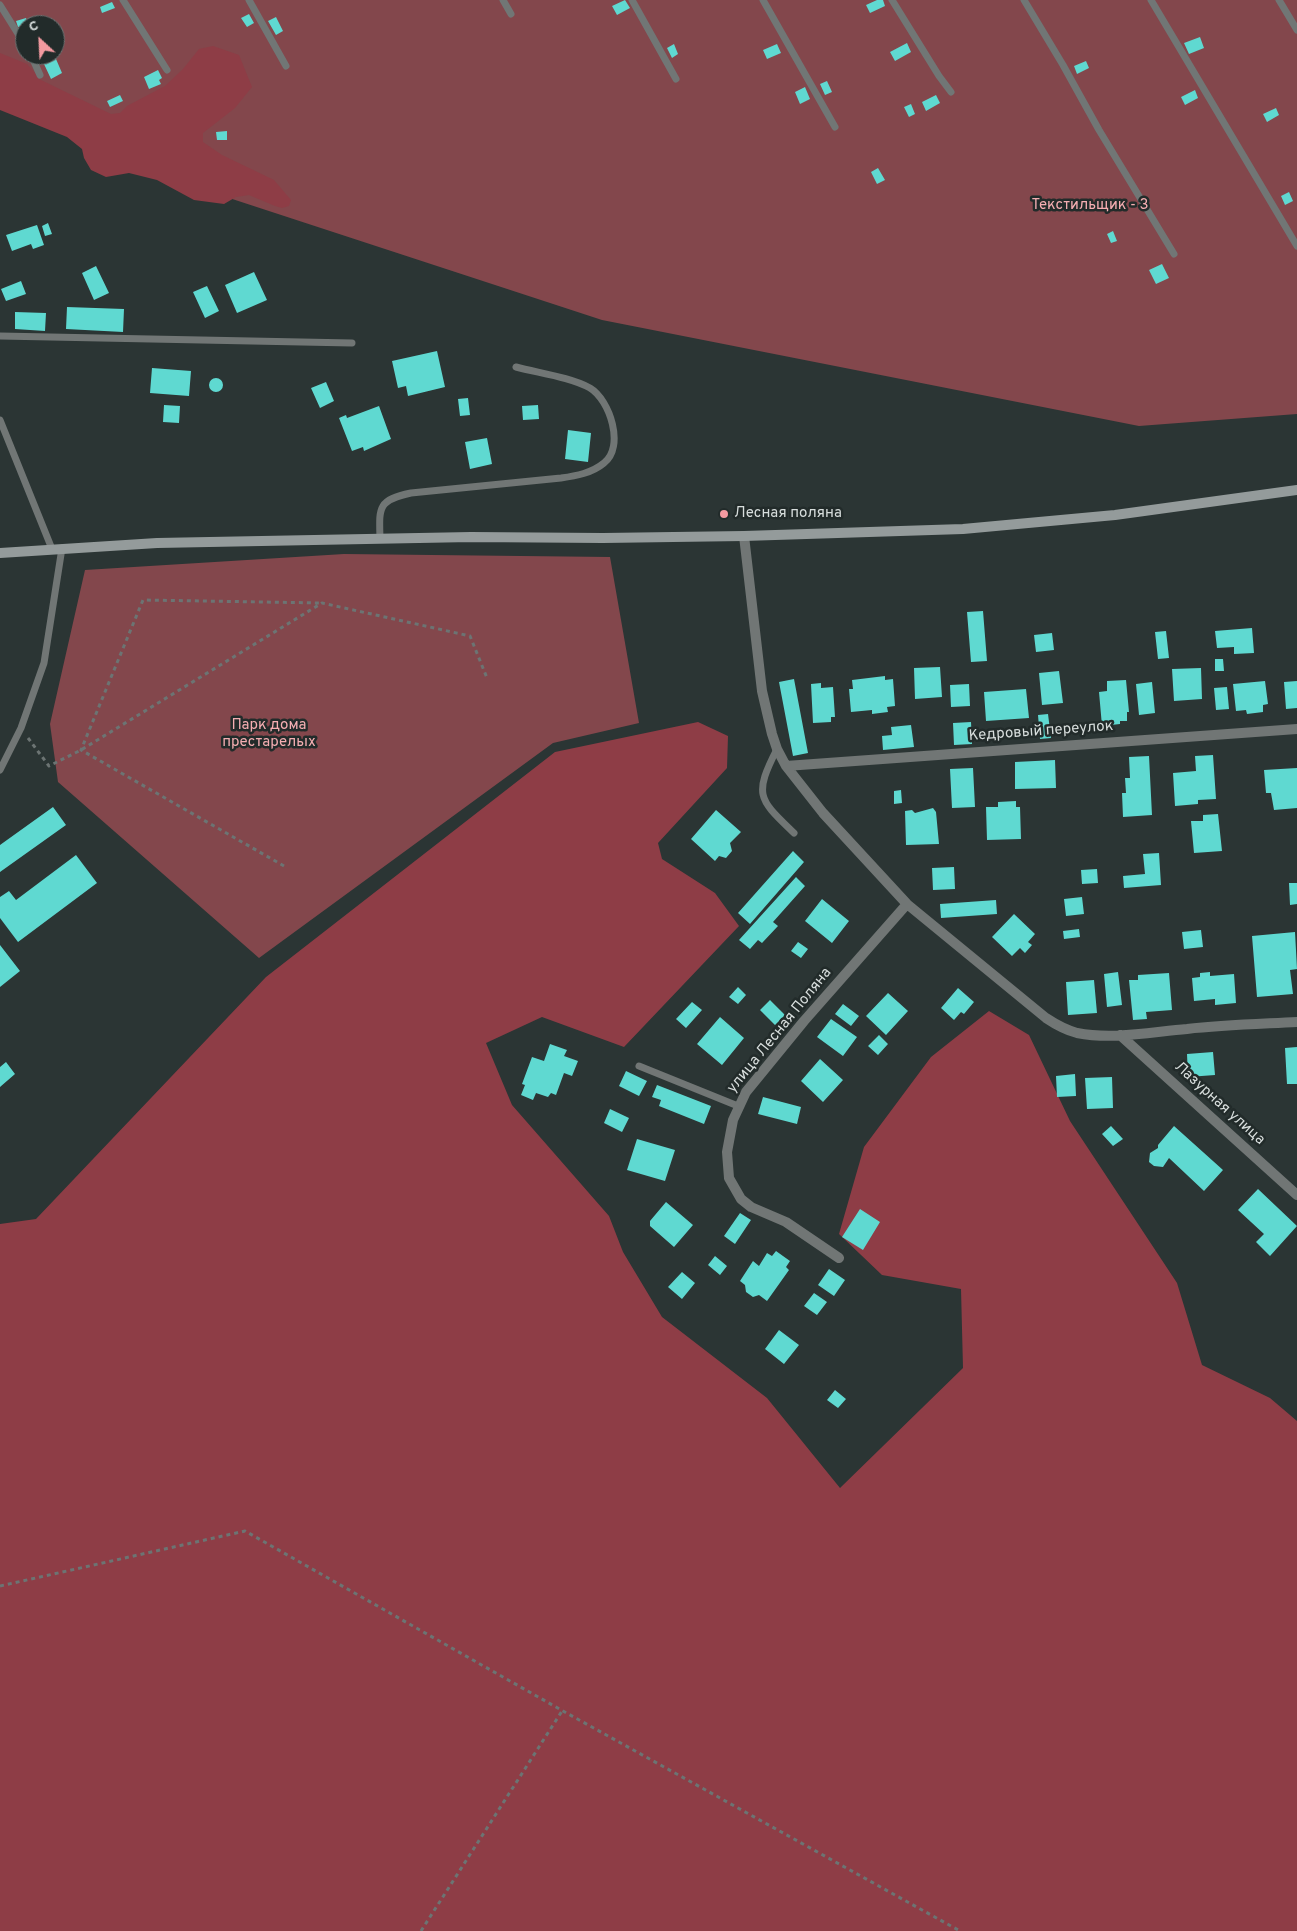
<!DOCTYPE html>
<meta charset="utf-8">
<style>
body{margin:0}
#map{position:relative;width:1297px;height:1931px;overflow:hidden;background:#2b3534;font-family:Overpass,sans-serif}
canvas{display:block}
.north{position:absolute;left:15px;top:15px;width:50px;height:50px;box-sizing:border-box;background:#222b2a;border:1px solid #6a7271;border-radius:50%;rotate:335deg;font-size:14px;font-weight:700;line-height:20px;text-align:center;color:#d7dddc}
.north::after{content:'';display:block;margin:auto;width:18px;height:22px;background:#f49aa0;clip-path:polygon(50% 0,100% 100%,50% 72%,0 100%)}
</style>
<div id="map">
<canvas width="1297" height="1931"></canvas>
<div class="north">С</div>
</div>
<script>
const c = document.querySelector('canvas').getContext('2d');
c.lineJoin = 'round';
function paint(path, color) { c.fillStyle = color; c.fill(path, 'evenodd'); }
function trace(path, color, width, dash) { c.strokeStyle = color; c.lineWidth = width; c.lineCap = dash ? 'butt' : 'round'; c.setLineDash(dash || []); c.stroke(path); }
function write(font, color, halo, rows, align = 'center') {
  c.font = font + ' Overpass,sans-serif'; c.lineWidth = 5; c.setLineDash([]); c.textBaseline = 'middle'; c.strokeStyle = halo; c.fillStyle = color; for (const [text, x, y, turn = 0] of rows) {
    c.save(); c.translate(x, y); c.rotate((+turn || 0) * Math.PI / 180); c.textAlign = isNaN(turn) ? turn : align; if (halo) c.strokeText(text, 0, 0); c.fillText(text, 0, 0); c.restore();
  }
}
paint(new Path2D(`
 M0,0H1297V414L1139,426L602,320L165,177L0,91ZM25,25H55V55H25Z
 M344,554L610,557L639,723L553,743L259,958L58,782L50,724L85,570Z`), '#83474c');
paint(new Path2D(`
 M213,46L239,55L252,87L235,108L203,133V142L222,155L274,180L291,200L289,206L282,208L275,206L249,195L236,197L224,204L194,200L157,180L129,173L106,177L91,170L84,158L82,149L67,137L0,110V53L27,64L41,80L111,114L120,113L127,106L165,86L183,69L199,49Z
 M698,722L728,736L727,768L658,843L662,859L715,893L739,926L624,1047L542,1017L486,1043L512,1105L609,1216L623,1252L662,1317L767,1398L840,1488L963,1368L961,1289L882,1275L839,1234L864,1147L931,1057L989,1011L1029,1035L1070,1121L1177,1283L1202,1365L1270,1398L1297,1421V1931H0V1224L36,1219L266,977L555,752Z`), '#8e3d46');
paint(new Path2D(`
 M625,0L630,8L617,15L612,6Z
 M877,0H883L885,6L870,13L866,5Z
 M112,2L115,8L102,13L100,7Z
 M249,14L254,23L247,27L241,18Z
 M276,17L283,31L276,35L268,21Z
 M26,18L28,25L18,27L16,21Z
 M1200,37L1204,48L1189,54L1184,43Z
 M907,43L911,52L895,61L890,52Z
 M674,44L678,54L672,58L667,48Z
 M777,44L781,53L767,59L763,50Z
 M56,59L62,73L51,79L44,64Z
 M1086,61L1089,68L1077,74L1074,66Z
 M158,70L162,78L159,80L161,84L149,89L144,77Z
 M827,81L832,92L825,95L820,84Z
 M805,87L810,99L800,104L795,92Z
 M1195,90L1198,98L1185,105L1181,97Z
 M120,95L123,101L110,107L107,101Z
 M936,95L940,103L926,111L922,102Z
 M911,104L915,114L909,117L904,107Z
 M1276,108L1279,115L1267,122L1263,114Z
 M227,131V140H217L216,132Z
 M878,168L885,180L877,184L871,172Z
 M1289,192L1293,201L1285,205L1281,196Z
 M48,223L52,234L45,236L42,226Z
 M37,225L44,245L33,249L31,244L12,251L6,235Z
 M1113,231L1117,241L1111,243L1107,234Z
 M1162,264L1169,278L1156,284L1149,270Z
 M96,266L109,293L94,300L82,273Z
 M254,272L267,300L237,313L225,285Z
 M21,281L26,294L6,301L1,289Z
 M207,286L219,311L205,318L193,292Z
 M67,307L124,309L123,332L66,329Z
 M15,312L46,313L45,331L15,329Z
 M437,351L445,387L408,396L406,386L398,388L392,361Z
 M152,368L191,371L189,396L150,393Z
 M209 385a7 7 0 1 1 14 0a7 7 0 1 1-14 0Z
 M326,382L334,401L320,408L311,388Z
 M468,398L470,415L460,416L458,399Z
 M164,405L180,406L179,423L163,422Z
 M538,405L539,419L523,420L522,406Z
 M379,406L391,439L364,451L363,447L352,451L339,418L346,415L347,418Z
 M568,430L591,433L588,462L565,459Z
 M487,438L492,464L470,469L465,442Z
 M983,611L987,661L971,662L967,612Z
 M1252,628L1254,653L1234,654V647L1217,648L1215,631Z
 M1166,631L1169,658L1158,659L1155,632Z
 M1052,633L1054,650L1036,652L1034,635Z
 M1215,659H1223L1224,671H1215Z
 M940,667L942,697L915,699L914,668Z
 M1201,668L1202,699L1174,701L1172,669Z
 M1059,671L1063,703L1042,705L1039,673Z
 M885,676V680L893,679L895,706L887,707L888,712L872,714V710L851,712L849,689H853L852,680Z
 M794,679L808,753L793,756L779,682Z
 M1126,680L1129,712H1127V721H1120V724L1102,726L1099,692L1107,691V681Z
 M1265,681L1268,704L1263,705V712L1247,714L1246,710L1236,711L1233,684Z
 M1297,681V708L1286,709L1284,682Z
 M1152,682L1155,713L1139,715L1136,684Z
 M821,683V688L833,687L835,717H831V722L813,723L811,684Z
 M969,684L970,706L951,707L950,685Z
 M1227,687L1229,709L1216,710L1214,688Z
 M1026,689L1029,718L986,721L984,692Z
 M1048,714L1051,738L1040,739L1038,715Z
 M971,722L972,744L954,745L953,723Z
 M911,725L914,747L883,750L882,736L892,735L891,727Z
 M1213,755L1216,799L1198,800V804L1175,806L1173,773L1196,771L1195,756Z
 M1149,756L1152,815L1123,817L1122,793H1126L1125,778H1130L1129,757Z
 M1055,760L1056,788L1015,789V762Z
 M973,768L975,807L952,808L950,769Z
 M1297,768V808L1274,810L1271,793H1266L1264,770Z
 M901,790L902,803L894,804V791Z
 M1016,801V807H1020L1021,839L987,840L986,807H998V802Z
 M53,807L66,825L0,872V845Z
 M933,808L936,812L939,844L906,845L905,811L912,810L915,813Z
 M716,810L741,832L730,843L732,851L726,858L719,856L715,861L691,839Z
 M1218,814L1222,851L1194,853L1191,821H1203V815Z
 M793,851L804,862L750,924L738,913Z
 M1159,853L1161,885L1124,888L1123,876L1145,874L1143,854Z
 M76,855L97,883L18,942L0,918V897L9,891L16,900Z
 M954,867L955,889L933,890L932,868Z
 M1097,869L1098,883L1082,884L1081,870Z
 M796,877L805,886L773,922L778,926L762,943L758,940L750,949L739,940Z
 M1289,883H1297V904L1290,905Z
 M1082,897L1084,914L1066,916L1064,899Z
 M822,899L849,921L832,943L805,921Z
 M996,900L997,914L941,918L940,904Z
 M1014,914L1035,934L1028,942L1032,945L1025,953L1020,948L1012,956L992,937Z
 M1079,929L1080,937L1064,939L1063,931Z
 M1201,930L1203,947L1184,949L1182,932Z
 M1295,932L1297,969L1290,970L1293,994L1257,997L1252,936Z
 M798,942L808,949L801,958L791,951Z
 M0,945L20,971L0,987Z
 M1118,972L1122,1005L1107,1007L1104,974Z
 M1210,972V976L1234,974L1236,1003L1215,1005V999L1194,1001L1192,978L1200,977V973Z
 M1169,973L1172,1010L1146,1012L1147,1019L1133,1020L1129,980H1138V975Z
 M1094,980L1097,1013L1068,1015L1066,982Z
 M738,987L746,995L738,1004L729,997Z
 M958,988L974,1002L964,1014L961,1012L954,1020L941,1008Z
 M888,993L908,1011L886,1035L866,1016Z
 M770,1000L785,1015L775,1025L760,1010Z
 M692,1002L702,1010L686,1028L676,1019Z
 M843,1004L859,1016L851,1026L835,1014Z
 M720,1017L744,1038L722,1065L697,1044Z
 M831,1019L857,1037L843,1056L817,1037Z
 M879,1035L888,1044L878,1055L868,1046Z
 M550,1044L567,1050L564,1056L578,1061L572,1076L564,1073L556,1095L551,1093L548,1097L536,1093L533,1100L521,1095L525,1085L522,1084L532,1057L544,1061Z
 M1297,1047V1084H1287L1285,1048Z
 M1213,1052L1215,1075L1188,1077L1187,1054Z
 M820,1059L843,1080L823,1102L801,1081Z
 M6,1062L15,1074L0,1087V1067Z
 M626,1071L647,1081L639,1096L619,1086Z
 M1075,1074L1076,1096L1057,1097L1056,1076Z
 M1112,1077L1113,1108L1087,1109L1085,1078Z
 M657,1085L711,1106L704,1124L659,1106L661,1100L652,1097Z
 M763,1097L801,1107L797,1124L758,1114Z
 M610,1109L629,1118L622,1132L604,1123Z
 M1111,1126L1123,1139L1113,1146L1102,1134Z
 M1174,1126L1223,1170L1204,1191L1169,1158L1163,1167L1154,1166L1149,1162L1150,1153L1158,1148V1145Z
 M637,1139L675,1150L665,1181L627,1170Z
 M1258,1189L1297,1226L1270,1256L1256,1242L1264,1234L1238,1210Z
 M666,1202L693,1225L674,1247L650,1226V1221Z
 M860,1209L880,1222L863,1250L842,1237Z
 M740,1213L751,1220L735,1244L724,1236Z
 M776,1251L790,1261L786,1267L789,1270L767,1301L759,1295L753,1297L746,1292L745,1285L740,1281L753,1261L759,1266L767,1253L772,1256Z
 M715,1256L727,1266L720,1275L708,1265Z
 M829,1269L845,1280L834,1296L818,1285Z
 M682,1272L695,1283L682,1299L668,1287Z
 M814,1293L827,1302L817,1315L804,1306Z
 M779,1330L799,1345L784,1364L765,1349Z
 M835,1390L846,1399L838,1408L827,1400Z`), '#5fd9d1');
trace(new Path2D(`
 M28,738L49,766L81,750L322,603L470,636L487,678
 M284,866L81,750L143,600L322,603
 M0,1586L245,1531L563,1711L960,1931
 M421,1931L562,1711`), '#6c7473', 3, [4, 4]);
trace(new Path2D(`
 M123,0L167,70
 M249,0L286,66
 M503,0L511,14
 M632,0L676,79
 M763,0L835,127
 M892,0L939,76L951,92
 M1024,0L1063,65L1099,130L1174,254
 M1151,0L1297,246
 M1279,0L1297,30
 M0,5L25,45
 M31,55L40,75
 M0,336L352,343
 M0,420L52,549
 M380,538C379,507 378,500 411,493L561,478C576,476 592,473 604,463C625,447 610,400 590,388C570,377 538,373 516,367
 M777,749C753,796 759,799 794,833
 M0,770L21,728L44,663L62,548
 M639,1066L738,1106`), '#717675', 7);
trace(new Path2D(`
 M744,536L762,691L772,734L777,749L786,766L823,813L907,904L1046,1018C1055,1024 1066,1030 1077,1033C1113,1040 1151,1032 1187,1029C1223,1025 1260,1024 1297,1022
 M786,766L1297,729
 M1120,1035L1297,1195
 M839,1258L786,1222L751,1207L741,1199L729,1178L727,1152L733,1120L746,1092L804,1021L907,904`), '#717675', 10);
trace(new Path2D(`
 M0,553L157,543L471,537L603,538L744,536L963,529L1115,515L1297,490`), '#949b9b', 10);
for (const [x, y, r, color] of [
 [724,514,5,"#f49aa0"]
]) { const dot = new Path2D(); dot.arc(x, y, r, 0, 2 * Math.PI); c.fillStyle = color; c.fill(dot); trace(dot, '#222b2a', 2); }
write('15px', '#f5aeb2', '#222b2a', [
 ["Текстильщик - 3",1090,206],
 ["Парк дома",269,726],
 ["престарелых",269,743]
]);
write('15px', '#d7dddc', '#222b2a', [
 ["Лесная поляна",734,514]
], 'left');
write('15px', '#d7dddc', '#222b2a', [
 ["Кедровый переулок",1041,732,-4],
 ["улица Лесная Поляна",780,1031,-51],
 ["Лазурная улица",1219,1104,42]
]);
</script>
